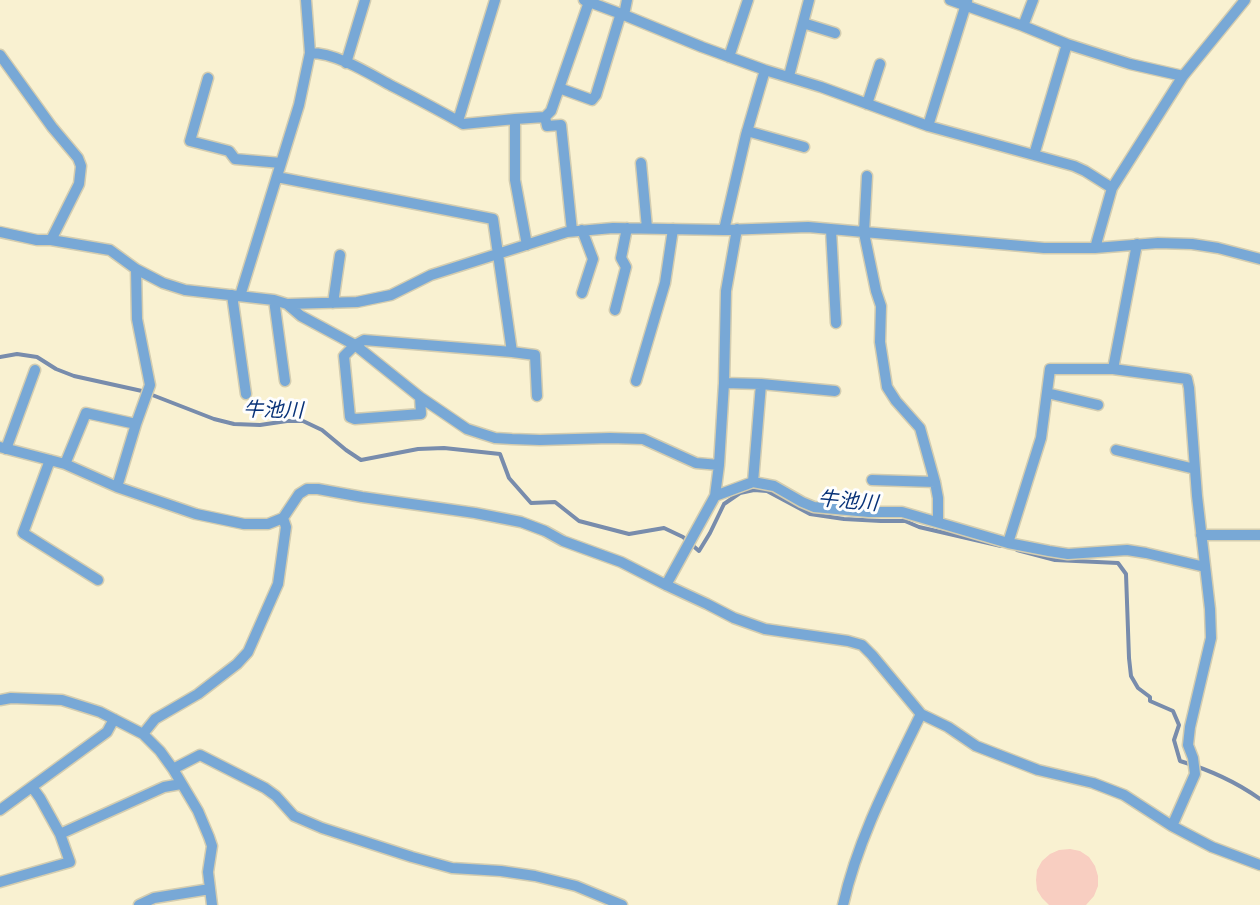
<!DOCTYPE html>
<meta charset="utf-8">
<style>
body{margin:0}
canvas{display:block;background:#f9f1d1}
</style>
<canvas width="1260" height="905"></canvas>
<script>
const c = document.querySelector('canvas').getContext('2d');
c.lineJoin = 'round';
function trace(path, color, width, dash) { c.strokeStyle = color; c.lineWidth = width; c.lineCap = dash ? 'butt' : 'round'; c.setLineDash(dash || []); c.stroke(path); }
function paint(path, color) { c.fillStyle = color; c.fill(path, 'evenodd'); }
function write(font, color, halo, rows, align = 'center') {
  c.font = font + ' Lato,"Noto Sans JP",sans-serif'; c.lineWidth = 6; c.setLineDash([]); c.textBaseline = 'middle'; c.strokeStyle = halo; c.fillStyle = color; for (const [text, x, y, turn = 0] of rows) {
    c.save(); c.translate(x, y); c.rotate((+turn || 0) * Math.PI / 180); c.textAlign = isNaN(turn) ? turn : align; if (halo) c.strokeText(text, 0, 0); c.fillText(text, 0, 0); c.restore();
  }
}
trace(new Path2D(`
 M0,357L17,354L37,357L56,369L74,376L142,391L214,419L234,424L260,425L287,421H303L322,430L346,450L361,460L418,449L444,448L500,454L509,478L531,503L555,502L579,521L629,534L664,528L683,537L699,551L710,533L724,504L740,493L754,490L767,491L810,514L844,519L881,521H905L919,527L1001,546
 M1017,550L1055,560L1118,563L1126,574L1129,658L1131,676L1138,688L1150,697V701L1173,711L1179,725L1174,740L1180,761C1210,770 1235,781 1260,799`), '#788cac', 4);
paint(new Path2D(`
 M1070,849L1080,851L1089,857L1095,866L1098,876V886L1094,896L1086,905H1049L1042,898L1037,890L1036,880L1037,870L1042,861L1050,854L1059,850Z`), '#f8cec1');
const street = new Path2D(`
 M584,0L624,15L702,47L765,70L821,87L928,126L1074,166L1085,171L1112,188
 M950,0L1023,26L1067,44L1130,64L1183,76
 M624,15L627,0
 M803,23L835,33
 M1023,26L1033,0
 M310,53C337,53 368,73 392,86C414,97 436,109 458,121L495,0
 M0,55L52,127L78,158L81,166L79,184L51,240
 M729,57L748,0
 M346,63L365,0
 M789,76L809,0
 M208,78L190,141L229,151L235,159L281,163
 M559,88L592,100L596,95L621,13
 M867,104L880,64
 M545,117L547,126L561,125L572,231
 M515,119L545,117L551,111L589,2
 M458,121L463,124L515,119V180L527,245
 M928,126L967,1
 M747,131L804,147
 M1034,155L1067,44
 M641,163L647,228
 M867,176L864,233L876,291L881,306L880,342L887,387L896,401L920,428L935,482L938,498V522
 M277,177L493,219L512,352L364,340L355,345L344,356L350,417L355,419L421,414L420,397
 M582,230L593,259L582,293
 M724,230L746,135L765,70
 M831,230L836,323
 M0,232L37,240H51L110,250L136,269L163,283L185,290L274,300L287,304L357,302L391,295L431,275L567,232L613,228L724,230L808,227L1044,248H1095L1158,243L1192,244L1218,248L1260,259
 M1095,248L1112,188L1183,76L1245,0
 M232,295L246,394
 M240,296L299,105L310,53L306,0
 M274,300L285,381
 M333,303L340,255
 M287,304L301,316L355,345L420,397L467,429L495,438L512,439L540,440L610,438L643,439L696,463L719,465
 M615,310L626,267L621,258L627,228
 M512,352L535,355L537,396
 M1113,369L1137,244
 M636,381L665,283L673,229
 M724,383L761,384L835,391
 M1047,393L1098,405
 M0,447L65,464L117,487L196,514L244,524H268L283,518L299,494L307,489H318L362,497L475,513L521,522L545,531L563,541L621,562L666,585L707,604L734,618L765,629L848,641L862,645L872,655L921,714L948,727L976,746L1038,770L1093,783L1124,795L1172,826L1212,847L1260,865
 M6,449L35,370
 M1116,450L1195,469
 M50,460L23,533L98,580
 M65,464L86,413L136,424
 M872,480L935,482
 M753,482L761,384
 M117,487L136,424L150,385L137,319L136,269
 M715,496L753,482L774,486L802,502L814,507L869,512H902L1008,543L1049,551L1068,554L1127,550L1146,553L1205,567
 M1201,535H1260
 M1008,543L1041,438L1050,369H1113L1187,379L1189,388L1197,496L1210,609L1211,638L1190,727L1188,745L1193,758L1195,774L1172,826
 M666,585L715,496L719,465L724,383L726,291L737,229
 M0,700L11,698L62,700L100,712L143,734L160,751L173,769L198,811L209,837L212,846L208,872L212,905
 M143,734L155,719L198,694L237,664L248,652L278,584L286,527L283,518
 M173,769L200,755L265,788L276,796L294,816L322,828L412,857L452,868L501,871L535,876L576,886L622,905
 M32,787L40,798L60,834
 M0,810L107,732L114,719
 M0,882L70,862L60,834L164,787L181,784
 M139,905L154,898L210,889
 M843,905C858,838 891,776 921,714`);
trace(street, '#d4cdb0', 13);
trace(street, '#78a8d6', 10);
write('italic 20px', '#083278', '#fefefe', [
 ["牛池川",273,410,1],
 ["牛池川",848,501,5]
]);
</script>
